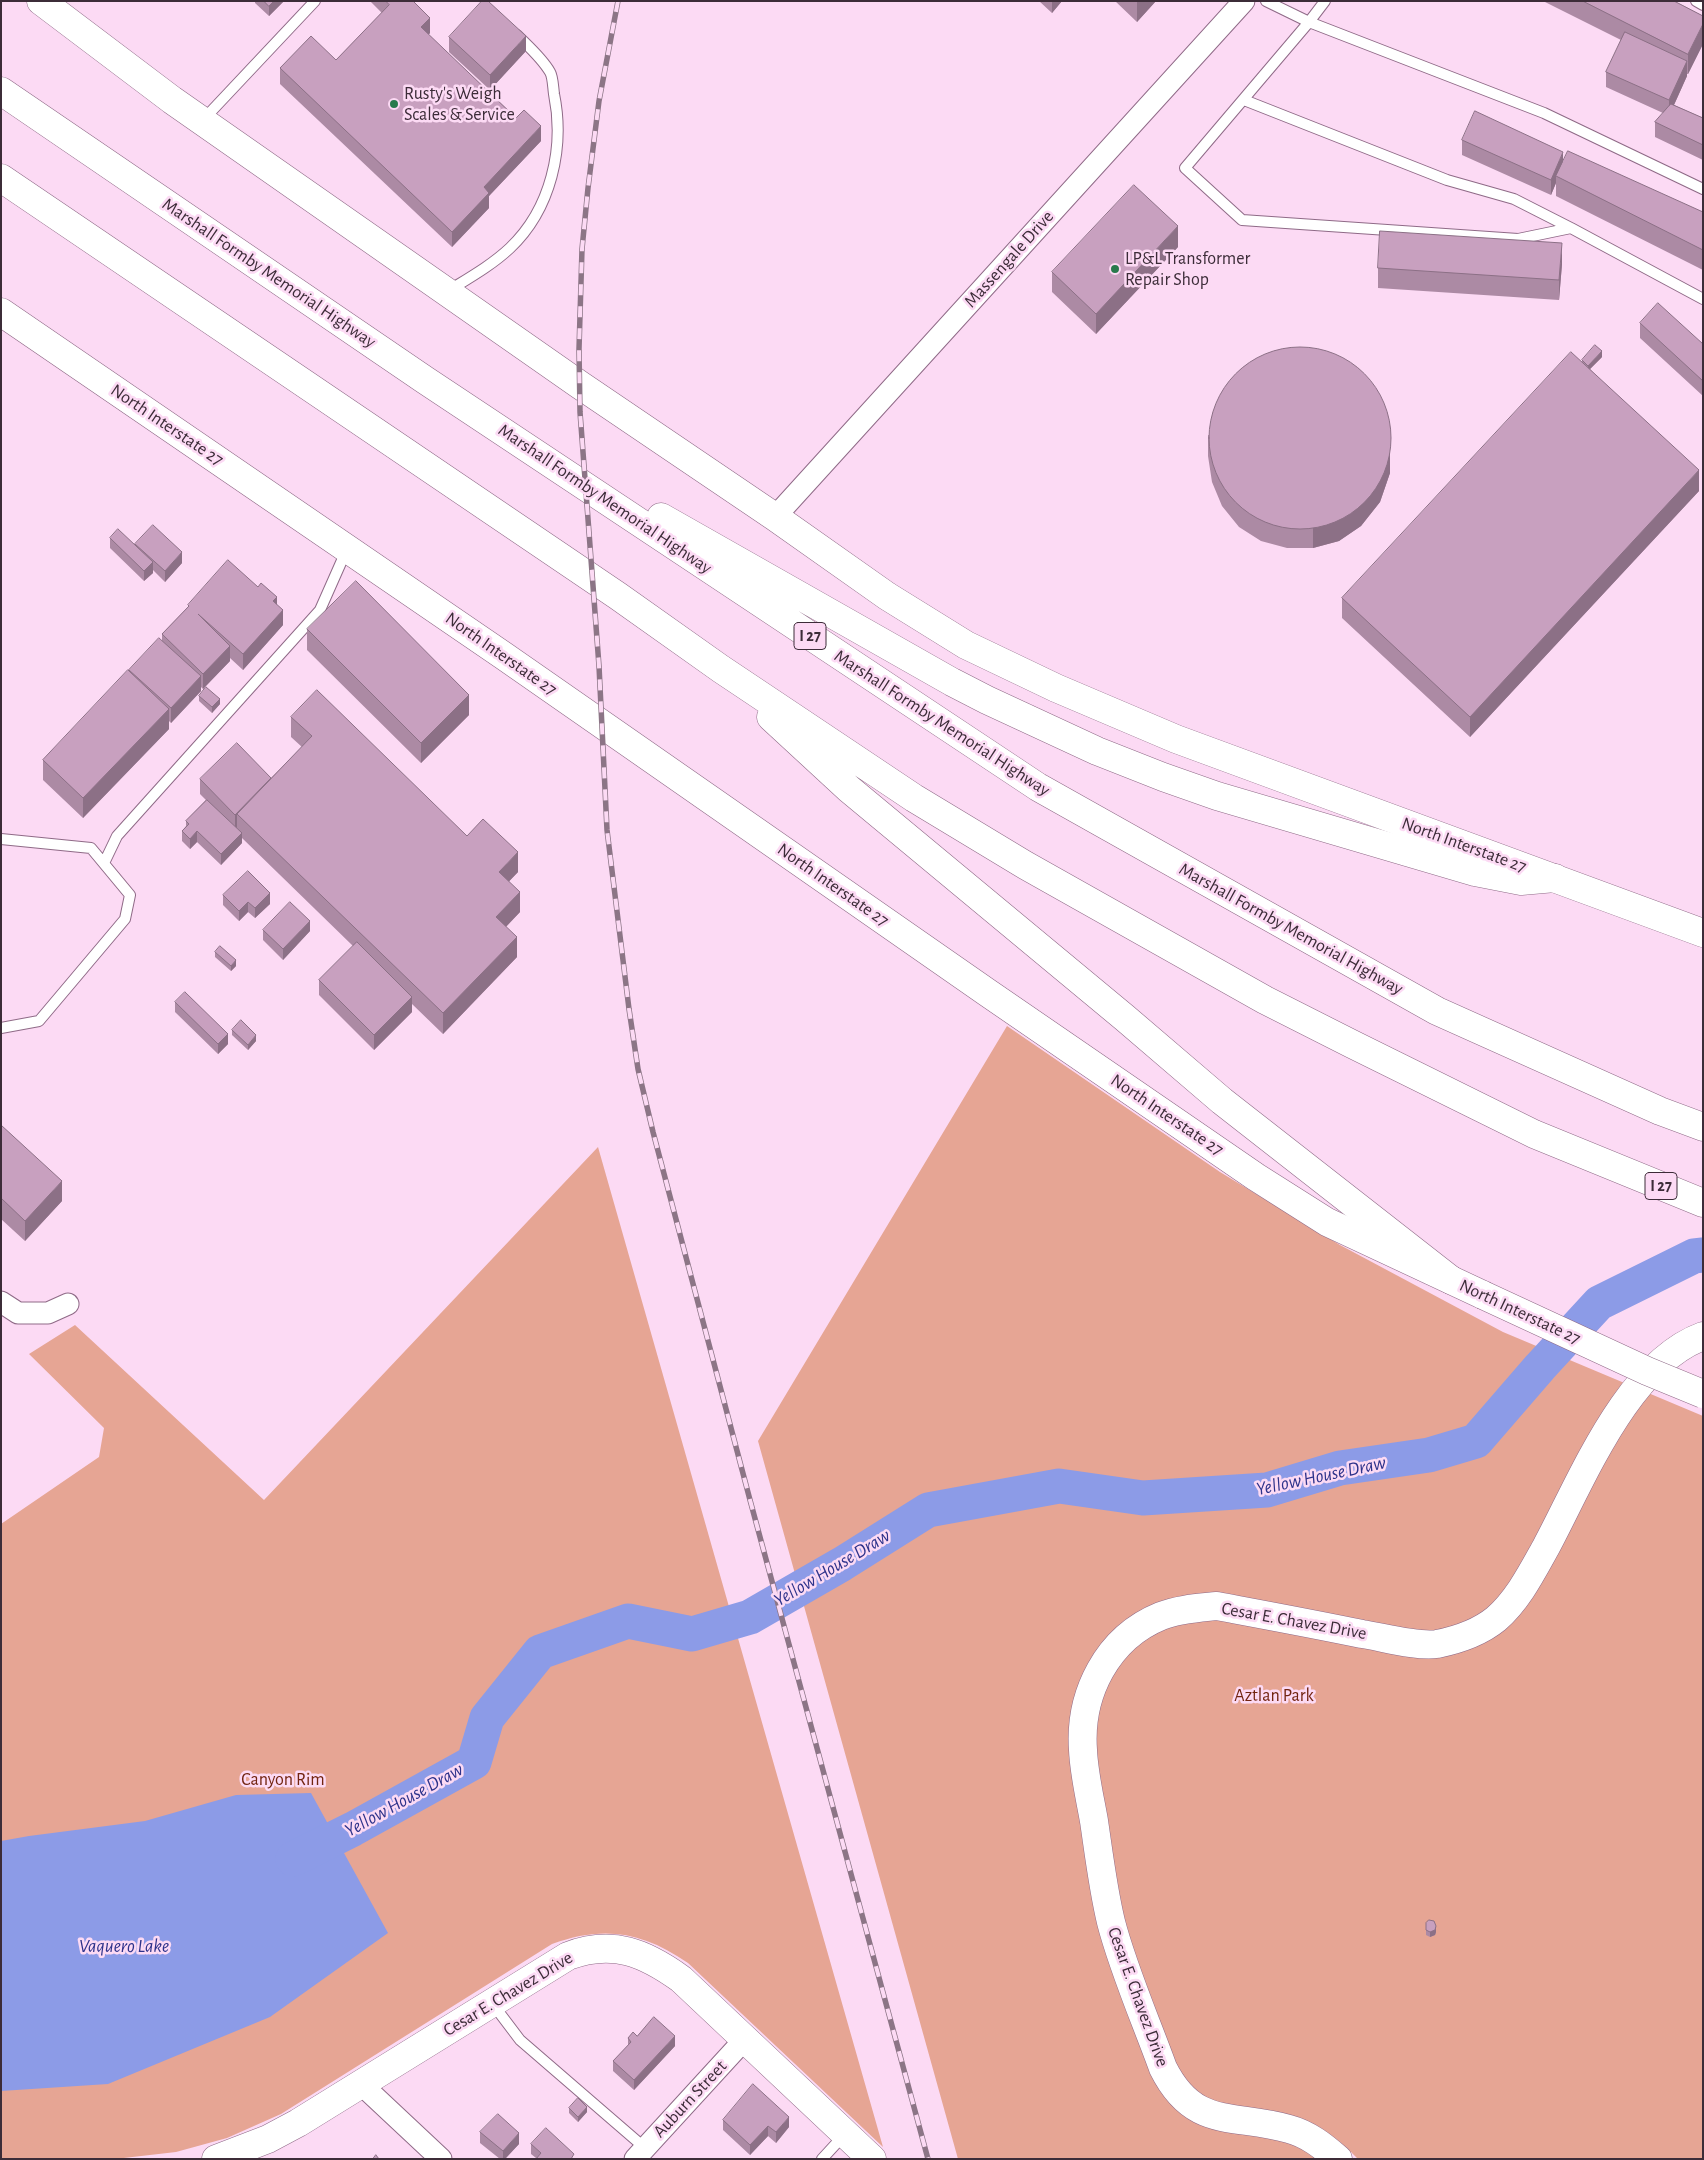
<!DOCTYPE html>
<style>
body{margin:0}
#map{position:relative;width:1704px;height:2160px;overflow:hidden;background:#fcdaf4;font-family:"Alegreya Sans",sans-serif}
canvas{display:block}
.frame{position:absolute;inset:0;border:2px solid #3c2c38;pointer-events:none}
</style>
<div id="map">
<canvas width="1704" height="2160"></canvas>
<div class="frame"></div>
</div>
<script>
const c = document.querySelector('canvas').getContext('2d');
c.lineJoin = 'round';
function paint(path, color) { c.fillStyle = color; c.fill(path, 'evenodd'); }
function trace(path, color, width, dash) { c.strokeStyle = color; c.lineWidth = width; c.lineCap = dash ? 'butt' : 'round'; c.setLineDash(dash || []); c.stroke(path); }
function write(font, color, halo, rows, align = 'center') {
  c.font = font + ' "Alegreya Sans",sans-serif'; c.lineWidth = 5; c.setLineDash([]); c.textBaseline = 'middle'; c.strokeStyle = halo; c.fillStyle = color; for (const [text, x, y, turn = 0] of rows) {
    c.save(); c.translate(x, y); c.rotate((+turn || 0) * Math.PI / 180); c.textAlign = isNaN(turn) ? turn : align; if (halo) c.strokeText(text, 0, 0); c.fillText(text, 0, 0); c.restore();
  }
}
paint(new Path2D(`
 M1007,1026L1220,1172L1340,1245L1503,1332L1703,1416V2159H1358L1351,2152L1345,2159H958L758,1441Z
 M598,1147L883,2147L688,1963C643,1932 604,1925 552,1944L281,2114L227,2138L176,2152L115,2159H1V1524L99,1457L104,1428L29,1354L75,1325L264,1500Z`), '#e6a594');
paint(new Path2D(`
 M311,1793L388,1933L270,2017L108,2084L1,2091V1841L29,1836L145,1821L236,1795Z`), '#8c9be7');
trace(new Path2D(`
 M293,1859L353,1829L474,1762L487,1718L540,1652L628,1621L692,1634L750,1617L842,1564L928,1510L1059,1486L1143,1498L1267,1490L1340,1468L1429,1455L1476,1441L1540,1367L1599,1303L1694,1256L1703,1255`), '#8c9be7', 35);
const lane = new Path2D(`
 M1266,1L1309,22L1325,1
 M1696,1L1703,5
 M1244,100L1447,180L1514,199L1571,228
 M203,120L315,1
 M1703,189L1544,113L1309,22L1185,168L1242,220L1518,239L1571,228L1703,299
 M448,291C469,278 492,265 510,248C551,209 565,148 554,94C553,87 553,77 550,72C542,58 528,46 517,35
 M1,839L91,848L130,895L125,919L39,1021L1,1028
 M105,861L117,836L320,610L347,549
 M492,2003L520,2040L645,2148
 M822,2159L845,2134`);
const street = new Path2D(`
 M775,517L1244,1
 M1,1302L18,1313H48L68,1304
 M361,2084L441,2159
 M635,2159L745,2039`);
const secondary = new Path2D(`
 M41,1L172,100L580,385L775,517L887,596L966,645L1056,688L1176,739L1703,933
 M1,312L504,656L988,993L1256,1177L1327,1222L1483,1295
 M216,2159L268,2139L298,2123L568,1956C613,1939 645,1953 681,1979L872,2159
 M1338,2159C1323,2146 1308,2134 1289,2129C1233,2113 1194,2130 1163,2068C1146,2021 1123,1969 1111,1922C1103,1889 1099,1855 1094,1821C1090,1798 1084,1774 1083,1750C1079,1694 1107,1638 1161,1616C1179,1609 1198,1608 1217,1606C1265,1615 1314,1624 1362,1634C1382,1637 1417,1647 1437,1644C1457,1640 1480,1632 1496,1619C1518,1600 1532,1572 1546,1547C1582,1480 1627,1364 1703,1336`);
const highway = new Path2D(`
 M1,91L425,380L1038,787L1437,1011L1660,1111L1703,1127
 M1,178L618,596L721,669L914,798L1025,865L1265,1000L1352,1044L1534,1134L1703,1203
 M661,517L952,682L987,700L1097,751L1163,777L1217,796L1475,872L1521,881L1555,878
 M771,717L849,789L1125,1018L1222,1101L1451,1280`);
trace(lane, '#8f6a87', 12);
trace(street, '#8f6a87', 23);
trace(secondary, '#8f6a87', 29);
trace(highway, '#8f6a87', 29);
trace(lane, '#fff', 10);
trace(street, '#fff', 21);
trace(secondary, '#fff', 28);
trace(highway, '#fff', 28);
const rail = new Path2D(`
 M618,1L599,101L588,188L582,249L579,349L580,412L599,666L607,830L629,1009L638,1069L653,1132L750,1500L928,2159`);
trace(rail, '#8c7586', 5.5);
trace(rail, '#fcdaf4', 4, [11]);
const secondaryBridge = new Path2D(`
 M1483,1295L1647,1371L1703,1394`);
trace(secondaryBridge, '#8f6a87', 29, []);
trace(secondaryBridge, '#fff', 28);
paint(new Path2D(`
 M255,1H284L269,16L255,3Z
 M370,1H413L430,33L428,35L541,141L489,196V208L452,247L280,84V68L336,60L382,13Z
 M1039,1H1062L1052,13Z
 M1115,1H1156L1137,22Z
 M1543,1H1674L1703,16V44L1688,74H1687V76L1674,105L1703,118V160L1655,137V122L1663,113L1606,87V72L1621,40Z
 M449,37L526,51L490,90L449,52Z
 M1462,140L1563,162L1703,212V270L1556,196V183L1551,195L1462,155Z
 M1178,247L1096,334L1052,292V272Z
 M1562,264L1559,300L1378,288V268Z
 M1640,323L1703,344V396L1640,338Z
 M1602,357L1590,369L1699,491L1470,737L1342,618V598L1582,361V360Z
 M1208,435L1390,473L1380,502L1361,526L1339,541L1313,548H1287L1261,541L1239,527L1222,506L1212,482L1208,456Z
 M110,538L135,546V544L182,563L165,582L153,570V573L144,581L110,548Z
 M188,605H277L283,625L243,670L230,658V661L203,689L201,687V691L171,723L169,721V729L83,818L43,780V760L129,671V670L162,640V634L188,607Z
 M307,629L469,715L421,763L307,650Z
 M199,696L220,704L212,713L199,701Z
 M291,717L467,836L518,872L509,881L520,912L506,927L517,957L443,1034L412,1004V1012L374,1050L319,995V980L353,946L242,838V843L221,865L197,842L190,849L182,841V831L186,826V821L206,800L200,794V779L271,778L302,747L291,737Z
 M223,895L270,904L255,918L248,912L239,921L223,905Z
 M263,930L310,931L283,960L263,940Z
 M215,952L236,966L231,971L215,957Z
 M175,1002L228,1044L218,1054L175,1012Z
 M232,1030L256,1041L248,1050L232,1035Z
 M1,1125L62,1201L25,1241L1,1219Z
 M1426,1923L1436,1932L1435,1935L1430,1937L1426,1935Z
 M628,2038L675,2046L634,2090L613,2071V2061L628,2046Z
 M569,2108L587,2112L578,2122L569,2113Z
 M723,2120L789,2127L776,2143L768,2136L750,2155L723,2130Z
 M480,2132L519,2144L505,2159H500L480,2143Z
 M531,2144L574,2159L536,2158L531,2154Z`), '#ac8aa4');
paint(new Path2D(`
 M274,1H284L269,16V6Z
 M1053,1H1062L1052,13V2Z
 M1156,1L1137,22V1Z
 M430,18V33L421,43V27Z
 M1703,24V44L1688,74V54Z
 M526,36V51L490,90V75Z
 M1687,61V76L1669,116V100Z
 M541,126V141L489,196V208L452,247V232L484,187Z
 M1563,152V167L1556,176V183L1551,195V180Z
 M1178,226V247L1096,334V314Z
 M1562,243V264L1559,300V280Z
 M1602,351V357L1588,371V366Z
 M1390,453V473L1380,502L1361,526L1339,541L1313,548V528Z
 M1699,470V491L1470,737V717Z
 M182,552V563L165,582V571Z
 M153,562V573L144,581V571Z
 M277,597V613L273,601Z
 M283,610V625L243,670V654Z
 M230,646V661L203,689V674Z
 M201,676V691L171,723V708Z
 M469,695V715L421,763V743Z
 M220,699V704L212,713V707Z
 M169,709V729L83,818V798Z
 M272,779L237,814V828L235,830V815Z
 M197,831V842L190,849V839Z
 M242,833V843L221,865V854Z
 M518,852V872L499,892V872Z
 M520,892V912L496,937V917Z
 M270,893V904L255,918V908Z
 M248,902V912L239,921V911Z
 M310,921V931L283,960V949Z
 M517,937V957L443,1034V1013Z
 M236,960V966L231,971V966Z
 M412,997V1012L374,1050V1035Z
 M228,1034V1044L218,1054V1044Z
 M256,1035V1041L248,1050V1045Z
 M62,1181V1201L25,1241V1221Z
 M1436,1926V1932L1435,1935L1430,1937V1932Z
 M675,2036V2046L634,2090V2080Z
 M587,2107V2112L578,2122V2117Z
 M789,2117V2127L776,2143V2132Z
 M768,2126V2136L750,2155V2145Z
 M519,2133V2144L505,2159H503V2151Z`), '#8c7086');
const building = new Path2D(`
 M264,1H274L269,6Z
 M386,1H413L430,18L421,27L516,118L524,110L541,126L484,187L489,193L452,232L280,68L311,36L336,60L389,5Z
 M482,1H488L526,36L490,75L449,37Z
 M1583,1H1674L1703,16V24L1688,54Z
 M1625,32L1687,61L1669,100L1606,72Z
 M1671,104L1703,118V145L1655,122Z
 M1475,111L1563,152L1551,180L1462,140Z
 M1568,151L1703,212V250L1556,176Z
 M1134,185L1178,226L1096,314L1052,272Z
 M1380,231L1562,243L1559,280L1378,268Z
 M1658,303L1703,344V381L1640,323Z
 M1595,345L1602,351L1588,366L1582,360Z
 M1209 438a91 91 0 1 1 182 0a91 91 0 1 1-182 0Z
 M1571,352L1699,470L1470,717L1342,598Z
 M153,525L182,552L165,571L135,544Z
 M118,529L153,562L144,571L110,538Z
 M228,560L258,587L261,583L277,597L273,601L283,610L243,654L198,614L230,646L203,674L162,634L189,606L188,605Z
 M356,581L469,695L421,743L307,629Z
 M159,638L201,676L171,708L129,670Z
 M128,670L169,709L83,798L43,760Z
 M206,687L220,699L212,707L199,696Z
 M317,690L467,836L483,819L518,852L499,872L520,892L496,917L517,937L443,1013L237,814L312,736L291,717Z
 M237,743L271,778L235,815L200,779Z
 M207,800L242,833L221,854L197,831L190,839L182,831L189,824L186,821Z
 M248,871L270,893L255,908L248,902L239,911L223,895Z
 M290,902L310,921L283,949L263,930Z
 M357,942L412,997L374,1035L319,980Z
 M220,946L236,960L231,966L215,952Z
 M185,992L228,1034L218,1044L175,1002Z
 M241,1020L256,1035L248,1045L232,1030Z
 M1,1125L62,1181L25,1221L1,1198Z
 M1429,1920L1434,1921L1436,1926L1435,1930L1430,1932L1426,1930V1923Z
 M654,2017L675,2036L634,2080L613,2061L631,2042L628,2038L633,2032L637,2036Z
 M753,2084L789,2117L776,2132L768,2126L750,2145L723,2120Z
 M578,2098L587,2107L578,2117L569,2108Z
 M498,2114L519,2133L503,2151L480,2132Z
 M546,2128L574,2154L571,2159H536L541,2153L531,2144Z
 M376,2155L379,2159H373Z`);
paint(building, '#c8a0bf');
trace(building, '#8c7086', 1);
for (const [x, y, r, color] of [
 [394,104,5,"#287a4c"],
 [1115,269,5,"#287a4c"]
]) { const dot = new Path2D(); dot.arc(x, y, r, 0, 2 * Math.PI); c.fillStyle = color; c.fill(dot); trace(dot, '#fcdaf4', 2); }
for (const [x, y, w] of [
 [810,636,32],
 [1661,1186,32]
]) { const box = new Path2D(); box.roundRect(x - w / 2, y - 13.5, w, 27, 4); c.fillStyle = '#fcdaf4'; c.fill(box); trace(box, '#3c2c38', 1); }
write('bold 16px', '#3c2c38', null, [
 ["I 27",810,636],
 ["I 27",1661,1186]
]);
write('18px', '#3c2c38', '#fcdaf4', [
 ["Rusty's Weigh",404,94],
 ["Scales & Service",404,115],
 ["LP&L Transformer",1125,259],
 ["Repair Shop",1125,280]
], 'left');
write('18px', '#3c2c38', '#fcdaf4', [
 ["Massengale Drive",1009,259,-48],
 ["Marshall Formby Memorial Highway",269,273,34],
 ["North Interstate 27",167,425,34],
 ["Marshall Formby Memorial Highway",605,499,34],
 ["North Interstate 27",501,654,35],
 ["Marshall Formby Memorial Highway",942,723,33],
 ["North Interstate 27",1464,845,20],
 ["North Interstate 27",833,885,35],
 ["Marshall Formby Memorial Highway",1291,929,29],
 ["North Interstate 27",1167,1115,34],
 ["North Interstate 27",1520,1312,25],
 ["Cesar E. Chavez Drive",1294,1621,10],
 ["Cesar E. Chavez Drive",508,1994,-31],
 ["Cesar E. Chavez Drive",1138,1997,70],
 ["Auburn Street",690,2099,-47]
]);
write('18px', '#722410', '#fcdaf4', [
 ["Aztlan Park",1274,1696],
 ["Canyon Rim",283,1780]
]);
write('italic 19px', '#2d328a', '#fcdaf4', [
 ["Yellow House Draw",1321,1476,-12],
 ["Yellow House Draw",832,1568,-31],
 ["Yellow House Draw",404,1800,-29],
 ["Vaquero Lake",124,1946]
]);
</script>
